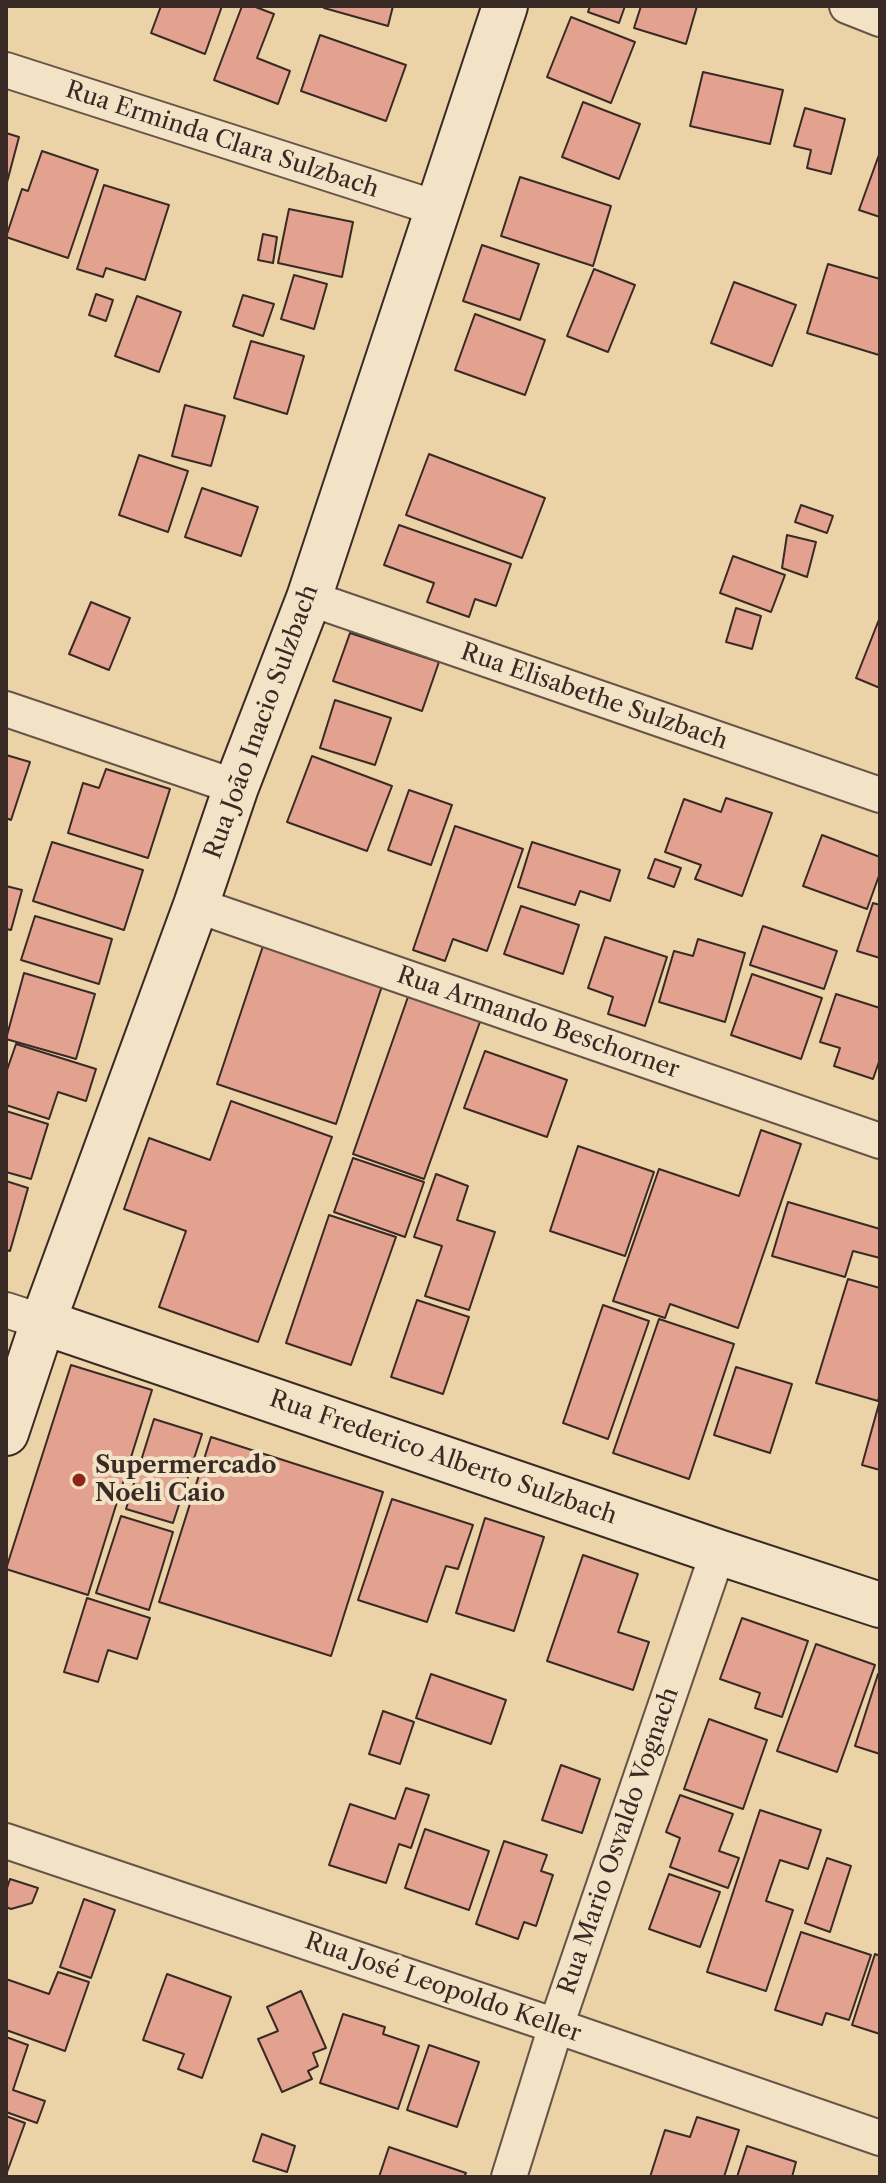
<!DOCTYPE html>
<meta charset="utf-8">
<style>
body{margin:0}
#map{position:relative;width:886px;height:2183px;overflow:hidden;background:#ebd3a7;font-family:"Libre Caslon Text",serif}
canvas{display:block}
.frame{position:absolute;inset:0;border:8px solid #392a25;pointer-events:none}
</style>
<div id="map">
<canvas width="886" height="2183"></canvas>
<div class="frame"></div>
</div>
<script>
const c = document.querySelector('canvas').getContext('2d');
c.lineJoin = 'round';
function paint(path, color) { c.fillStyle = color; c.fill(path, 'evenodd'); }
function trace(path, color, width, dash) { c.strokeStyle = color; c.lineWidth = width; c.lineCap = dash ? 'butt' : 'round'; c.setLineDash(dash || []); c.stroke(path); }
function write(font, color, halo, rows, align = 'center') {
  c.font = font + ' "Libre Caslon Text",serif'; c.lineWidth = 8; c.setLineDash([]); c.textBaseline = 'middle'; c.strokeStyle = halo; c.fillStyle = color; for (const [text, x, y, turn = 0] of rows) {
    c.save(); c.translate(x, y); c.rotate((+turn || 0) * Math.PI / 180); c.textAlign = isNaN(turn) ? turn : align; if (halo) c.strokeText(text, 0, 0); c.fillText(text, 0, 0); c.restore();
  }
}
const building = new Path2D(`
 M161,6H222L205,54L151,33Z
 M242,6H253L274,14L257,58L290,71L278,104L214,80Z
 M325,6H393L388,26L324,8Z
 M590,6H625L619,23L588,12Z
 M641,6H697L686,44L634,28Z
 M571,17L635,42L611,103L547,77Z
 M320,35L406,65L386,121L301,91Z
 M703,72L783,90L770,144L690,126Z
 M583,102L640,124L619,179L562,157Z
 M805,108L845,119L831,174L807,168L811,150L794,146Z
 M6,133L19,137L6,186Z
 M42,151L98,170L68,258L6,237L22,189L28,191Z
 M880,152V217L859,210Z
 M520,177L611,206L593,266L501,236Z
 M104,185L169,205L145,280L106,268L103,277L77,269Z
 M289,209L353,222L342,277L278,263Z
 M263,234L277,237L273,263L258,260Z
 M482,245L539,264L520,320L463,301Z
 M828,264L880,279L879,355L807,333Z
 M594,269L635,285L608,352L567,336Z
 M294,275L327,284L314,329L281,319Z
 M734,282L796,305L772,366L711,343Z
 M96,294L113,300L106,321L89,315Z
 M243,295L274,304L263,336L233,326Z
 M137,296L181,312L159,372L115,356Z
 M475,314L545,340L525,395L455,370Z
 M251,341L304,356L287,414L234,398Z
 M185,405L225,416L211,466L172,456Z
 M429,454L545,498L522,558L406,515Z
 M139,455L188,471L168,532L119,515Z
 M202,488L258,507L241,556L185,537Z
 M801,505L833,516L827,533L795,522Z
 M399,525L511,564L496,606L475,599L469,617L427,602L434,583L384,565Z
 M787,535L816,542L807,577L782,568Z
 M733,556L785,575L771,612L720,593Z
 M91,602L130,618L109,670L69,654Z
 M736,608L761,616L752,649L726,642Z
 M880,617V688L856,678Z
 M350,633L439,662L422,711L333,681Z
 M335,700L391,718L375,765L320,748Z
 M6,755L30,762L11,820L6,818Z
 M312,756L392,786L367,851L287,822Z
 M106,769L170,789L148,858L68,833L83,783L99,788Z
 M409,790L452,805L431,865L388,850Z
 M726,798L772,813L742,896L695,879L701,865L665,852L684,799L721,812Z
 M455,826L523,849L487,951L453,939L445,961L413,950Z
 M822,835L880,857V873L867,909L803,886Z
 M52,842L143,870L124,930L33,901Z
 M532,842L620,870L610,901L580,891L575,905L518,887Z
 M655,859L681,868L674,887L648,878Z
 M6,886L22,890L11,930L6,929Z
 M873,903L880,905V958L857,951Z
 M521,906L579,925L563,974L504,954Z
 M35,916L112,939L99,984L21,960Z
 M763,926L837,951L824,989L750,965Z
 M605,937L667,957L645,1026L608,1014L613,997L588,988Z
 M698,939L745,953L725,1022L659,1002L674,951L693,956Z
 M263,946L382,986L336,1124L217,1084Z
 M24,973L95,994L76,1059L6,1039Z
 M752,974L822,998L801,1059L731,1035Z
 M409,994L481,1019L424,1179L353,1154Z
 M836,994L880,1008V1059L873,1079L834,1066L840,1048L820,1042Z
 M16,1044L96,1069L86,1101L58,1092L49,1119L6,1105V1073Z
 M485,1051L567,1080L547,1137L464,1108Z
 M231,1101L332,1137L258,1342L159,1307L186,1231L124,1209L149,1138L210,1160Z
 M6,1111L48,1124L31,1179L6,1172Z
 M761,1130L801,1144L738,1328L670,1304L665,1318L613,1301L659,1169L739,1196Z
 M578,1146L654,1172L625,1256L550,1231Z
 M353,1158L424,1182L405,1237L334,1212Z
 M436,1174L468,1186L457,1220L495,1232L469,1310L425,1296L442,1246L414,1237Z
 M6,1181L28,1188L10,1251L6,1250Z
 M788,1202L880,1229V1258L853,1251L845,1277L772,1256Z
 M329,1215L396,1237L351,1365L286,1343Z
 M848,1279L880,1288V1393L878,1401L816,1383Z
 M417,1300L469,1317L443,1394L391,1377Z
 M603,1305L649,1321L608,1439L563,1423Z
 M659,1319L734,1344L689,1479L613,1453Z
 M71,1365L152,1390L88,1595L6,1569Z
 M736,1367L792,1384L770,1453L714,1435Z
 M880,1400V1470L862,1465Z
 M154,1419L202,1434L173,1523L126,1509Z
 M211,1437L383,1492L331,1656L159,1602Z
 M392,1499L473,1525L458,1569L446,1566L427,1622L358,1600Z
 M121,1516L173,1532L149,1610L96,1593Z
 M485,1518L544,1537L514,1631L456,1613Z
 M583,1555L638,1574L618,1632L649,1642L633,1690L547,1661Z
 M87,1598L150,1618L137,1659L108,1650L98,1682L64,1672Z
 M742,1618L808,1641L782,1717L755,1708L760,1693L720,1679Z
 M816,1644L875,1665L837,1772L777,1751Z
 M431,1674L506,1700L491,1744L416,1718Z
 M878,1674L880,1675V1754L855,1746Z
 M383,1711L414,1722L400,1764L369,1754Z
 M709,1719L767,1740L743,1809L684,1789Z
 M561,1765L600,1779L582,1833L542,1820Z
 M406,1788L429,1795L411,1848L399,1844L386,1883L329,1865L350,1804L395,1819Z
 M680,1795L733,1814L719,1851L739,1858L728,1888L670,1867L680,1838L666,1832Z
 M760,1810L821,1830L808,1869L780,1860L766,1901L793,1910L766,1991L707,1972Z
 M425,1829L489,1851L469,1910L405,1888Z
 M504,1841L547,1855L541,1871L553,1875L536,1926L524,1922L518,1939L476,1924Z
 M827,1858L851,1866L830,1932L805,1923Z
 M669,1874L720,1892L700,1947L649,1929Z
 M10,1879L38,1888L32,1903L11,1909L6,1907V1891Z
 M84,1899L115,1910L91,1978L60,1967Z
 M801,1932L871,1955L849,2020L826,2013L822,2025L775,2010Z
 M875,1954L880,1956V2034L852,2025Z
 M58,1972L89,1982L65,2051L6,2030V1979L49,1994Z
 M167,1974L231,1997L202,2078L178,2069L184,2054L143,2040Z
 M301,1991L326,2048L313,2053L318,2066L308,2071L312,2079L282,2092L258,2039L278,2031L267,2007Z
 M343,2014L385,2027L383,2034L419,2046L398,2109L320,2083Z
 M6,2037L28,2045L13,2090L45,2101L37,2123L6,2112Z
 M429,2045L479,2062L457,2127L407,2110Z
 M6,2116L25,2123L6,2175Z
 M697,2117L739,2130L724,2177H650L665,2130L690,2137Z
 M262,2134L295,2146L287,2172L253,2161Z
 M747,2146L796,2162L792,2177H737Z
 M389,2147L466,2173L464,2177H379Z`);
paint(building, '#e3a18f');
trace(building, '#392a25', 2);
const street = new Path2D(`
 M847,6L880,19
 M6,70L439,209
 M309,598L880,795
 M6,709L236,787
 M196,905L880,1141
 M6,1310L43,1322
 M6,1841L556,2026L880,2138
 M509,2177L556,2026L718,1552`);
const secondary = new Path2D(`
 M43,1322L718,1552L880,1605
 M6,1433L43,1322L196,905L236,787L309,598L505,6`);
trace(street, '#665446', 38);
trace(secondary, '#392a25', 48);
trace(street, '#f2e2c6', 34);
trace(secondary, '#f2e2c6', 44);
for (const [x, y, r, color] of [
 [79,1480,8,"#8f2418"]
]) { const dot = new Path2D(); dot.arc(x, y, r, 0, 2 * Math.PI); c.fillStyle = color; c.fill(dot); trace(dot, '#f2e2c6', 3); }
write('24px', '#392a25', '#f2e2c6', [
 ["Rua Erminda Clara Sulzbach",222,140,18],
 ["Rua Elisabethe Sulzbach",594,697,19],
 ["Rua João Inacio Sulzbach",262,722,-70],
 ["Rua Armando Beschorner",538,1023,19],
 ["Rua Frederico Alberto Sulzbach",443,1458,19],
 ["Rua Mario Osvaldo Vognach",619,1841,-71],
 ["Rua José Leopoldo Keller",443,1988,19]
]);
write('bold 24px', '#392a25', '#f2e2c6', [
 ["Supermercado",95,1466],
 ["Noeli Caio",95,1494]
], 'left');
</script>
